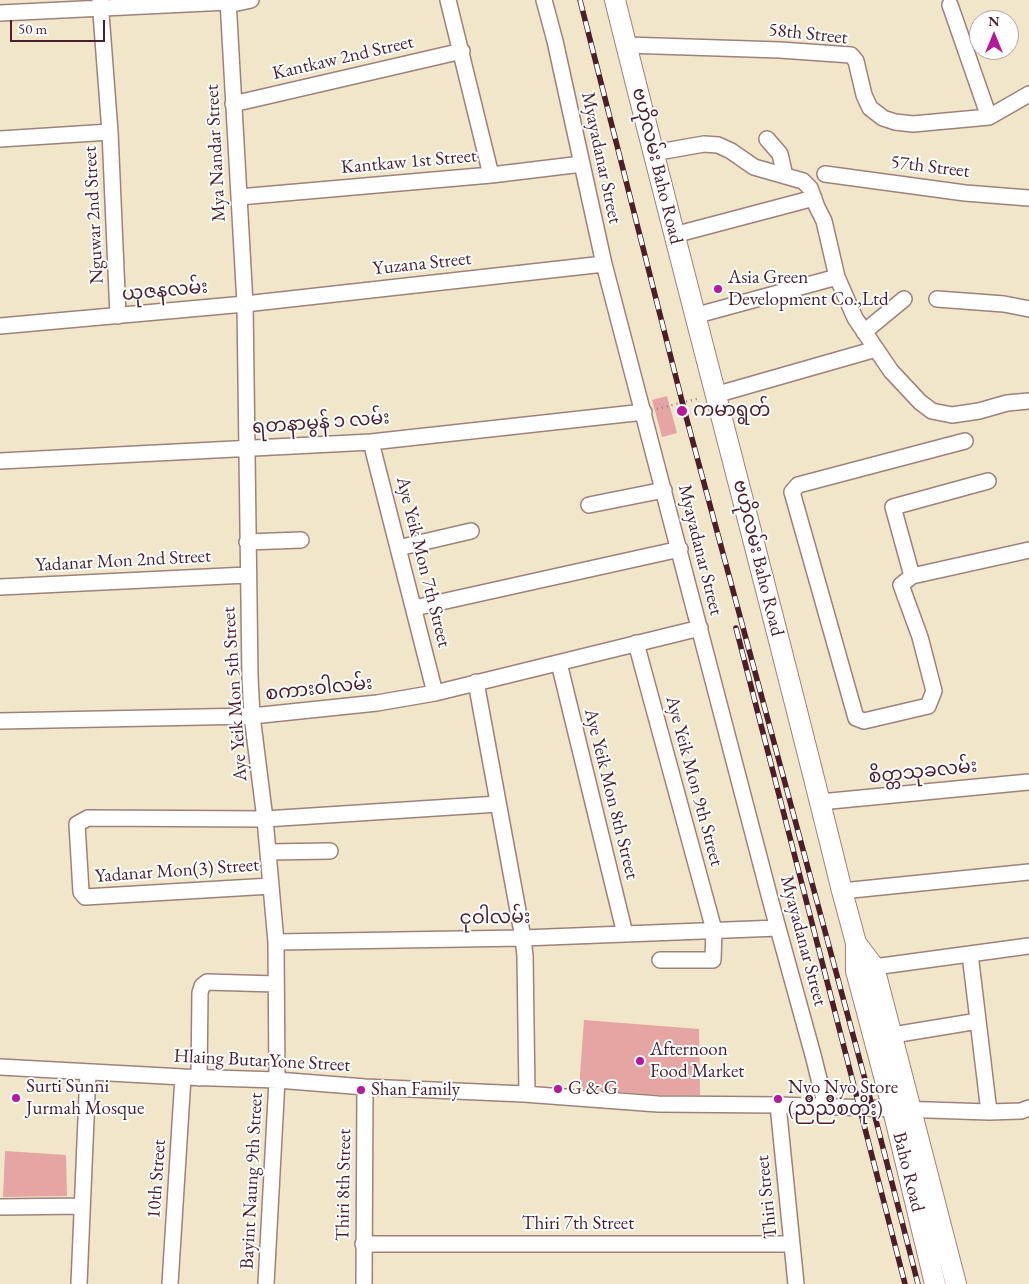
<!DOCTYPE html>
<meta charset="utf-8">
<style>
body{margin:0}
#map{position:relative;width:1029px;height:1284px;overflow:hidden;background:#f1e5ca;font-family:"EB Garamond",serif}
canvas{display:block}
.north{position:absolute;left:969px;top:10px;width:50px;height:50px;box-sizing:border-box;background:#fff;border:1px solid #b7a5aa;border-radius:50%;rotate:0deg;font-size:14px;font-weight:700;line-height:20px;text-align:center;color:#4a1f2b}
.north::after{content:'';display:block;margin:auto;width:18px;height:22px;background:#b5179e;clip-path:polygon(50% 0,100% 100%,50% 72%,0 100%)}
.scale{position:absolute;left:10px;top:20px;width:95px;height:22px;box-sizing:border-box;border:2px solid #4a1f2b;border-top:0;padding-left:6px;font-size:15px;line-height:18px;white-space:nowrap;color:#4a1f2b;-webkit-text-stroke:4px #fff;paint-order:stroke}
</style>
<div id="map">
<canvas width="1029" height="1284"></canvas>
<div class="north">N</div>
<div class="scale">50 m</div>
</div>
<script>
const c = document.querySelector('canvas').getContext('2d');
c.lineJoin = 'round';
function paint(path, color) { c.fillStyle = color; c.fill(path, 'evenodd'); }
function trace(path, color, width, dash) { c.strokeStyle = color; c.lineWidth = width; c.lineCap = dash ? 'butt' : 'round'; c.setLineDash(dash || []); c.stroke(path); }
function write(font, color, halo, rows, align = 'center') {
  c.font = font + ' "EB Garamond","Noto Sans Myanmar",serif'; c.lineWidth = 4; c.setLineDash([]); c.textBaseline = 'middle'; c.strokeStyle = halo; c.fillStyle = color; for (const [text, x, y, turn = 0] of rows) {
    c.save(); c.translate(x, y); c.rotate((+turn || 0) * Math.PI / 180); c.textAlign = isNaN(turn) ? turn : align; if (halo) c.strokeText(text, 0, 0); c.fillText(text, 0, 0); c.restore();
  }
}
paint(new Path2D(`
 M667,396L677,433L662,437L652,400Z
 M584,1020L699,1029L700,1095H658L579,1089Z
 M5,1151L66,1155L67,1196L3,1197Z`), '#e4a5a3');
const minor = new Path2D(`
 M100,0L110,132
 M228,0L245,304L250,677L252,716L265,819L276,942L277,1080L266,1284
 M448,0L491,175
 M544,0L555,41L604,264L773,910L813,1055L826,1107
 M228,5L251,0
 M950,5L989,117
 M0,13L228,2
 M626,45L780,50L851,55L856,61L864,95L870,108L883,118L895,122L913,124L989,117L1029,94
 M233,104L462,51
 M0,139L110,132L118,316
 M767,139L780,154L785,176
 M653,153L704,144L718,145L731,151L754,167L803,181L810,188L817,207L824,221L837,277L855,318L891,371L920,402L932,411L952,415L979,411L1007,403L1029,401
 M825,174L965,193L1029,198
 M239,197L491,175L582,164
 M674,235L814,198
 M937,299L1004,304L1029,309
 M694,316L837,277
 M0,326L245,304L604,264
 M864,332L904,299
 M715,395L876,349
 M965,441L798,485L792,492L856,718L864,721L928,706L934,691L920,637L901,585L912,576L1029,550
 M371,442L435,693
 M0,461L371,442L644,412
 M589,505L664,490
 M247,542L301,540
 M398,548L471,531
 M912,576L893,507L988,481
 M0,587L247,575
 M414,608L680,549
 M636,643L714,930L713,960H660
 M559,663L625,934
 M476,682L523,938L525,956L527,1094
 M0,721L252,716L377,703L435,693L700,628
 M820,802L1029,782
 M268,852L330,851
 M271,886L85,897L81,892L77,824L88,818L265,819L498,804
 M842,891L1029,872
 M276,942L523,938L778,928
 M970,954L989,1112
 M874,967L1029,946
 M893,1035L978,1021
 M0,1067L183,1077L277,1080L365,1087L524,1094L658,1104L778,1105L989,1112L1021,1111L1029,1108
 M199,1078L200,993L202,986L207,982L276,984
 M778,1105L796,1284
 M0,1207L82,1206
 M363,1244H792
 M79,1284L88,1072
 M170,1284L183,1077
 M364,1284L365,1087`);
const major = new Path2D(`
 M615,0C689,298 769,593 842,891L856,943L874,967L956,1284
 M856,943V971L893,1110L935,1284`);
trace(minor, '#9e827a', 18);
trace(major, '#9e827a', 22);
trace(new Path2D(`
 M657,409L700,398`), '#9e827a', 2.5, [1, 4]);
trace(minor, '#fff', 15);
trace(major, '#fff', 20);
const rail = new Path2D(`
 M580,0L684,409L873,1109L918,1284
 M736,628L905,1284`);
trace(rail, '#4a1f2b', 5.5);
trace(rail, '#fff', 4, [11]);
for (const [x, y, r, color] of [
 [718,289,5,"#b5179e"],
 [682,411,6,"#b5179e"],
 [640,1061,5,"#b5179e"],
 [558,1089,5,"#b5179e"],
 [361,1090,5,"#b5179e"],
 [16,1098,5,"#b5179e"],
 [778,1099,5,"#b5179e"]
]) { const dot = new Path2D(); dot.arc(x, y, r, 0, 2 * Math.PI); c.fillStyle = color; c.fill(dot); trace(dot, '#fff', 2); }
write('19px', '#4a1f2b', '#fff', [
 ["58th Street",808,34,6],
 ["Kantkaw 2nd Street",343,58,-13],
 ["Mya Nandar Street",216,153,-93],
 ["Myayadanar Street",601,158,78],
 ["Kantkaw 1st Street",409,162,-5],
 ["ဗဟိုလမ်း Baho Road",657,166,76],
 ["57th Street",930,167,7],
 ["Nguwar 2nd Street",94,215,-93],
 ["Yuzana Street",422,264,-6],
 ["ယုဇနလမ်း",165,291,-5],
 ["ရတနာမွန် ၁ လမ်း",321,423,-4],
 ["Myayadanar Street",700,550,76],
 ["ဗဟိုလမ်း Baho Road",758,558,76],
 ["Yadanar Mon 2nd Street",123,561,-3],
 ["Aye Yeik Mon 7th Street",423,562,76],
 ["စကား၀ါလမ်း",319,689,-6],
 ["Aye Yeik Mon 5th Street",235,694,-94],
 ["စိတ္တသုခလမ်း",923,772,-6],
 ["Aye Yeik Mon 9th Street",694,781,75],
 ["Aye Yeik Mon 8th Street",611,794,76],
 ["Yadanar Mon(3) Street",177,871,-4],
 ["ငုဝါလမ်း",495,918,-1],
 ["Myayadanar Street",803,941,75],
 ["Hlaing ButarYone Street",262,1061,3],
 ["Baho Road",908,1172,76],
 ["10th Street",157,1179,-86],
 ["Bayint Naung 9th Street",252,1181,-87],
 ["Thiri 8th Street",344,1185,-89],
 ["Thiri Street",767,1197,-96],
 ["Thiri 7th Street",578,1224]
]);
write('19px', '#4a1f2b', '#fff', [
 ["Asia Green",728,278],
 ["Development Co.,Ltd",728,300],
 ["ကမာရွတ်",693,411],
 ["Afternoon",650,1050],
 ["Food Market",650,1072],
 ["Surti Sunni",26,1087],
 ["Jurmah Mosque",26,1109],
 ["Nyo Nyo Store",788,1088],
 ["(ညိဳညိဳစတိုး)",788,1110],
 ["G & G",568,1089],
 ["Shan Family",371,1090]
], 'left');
</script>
